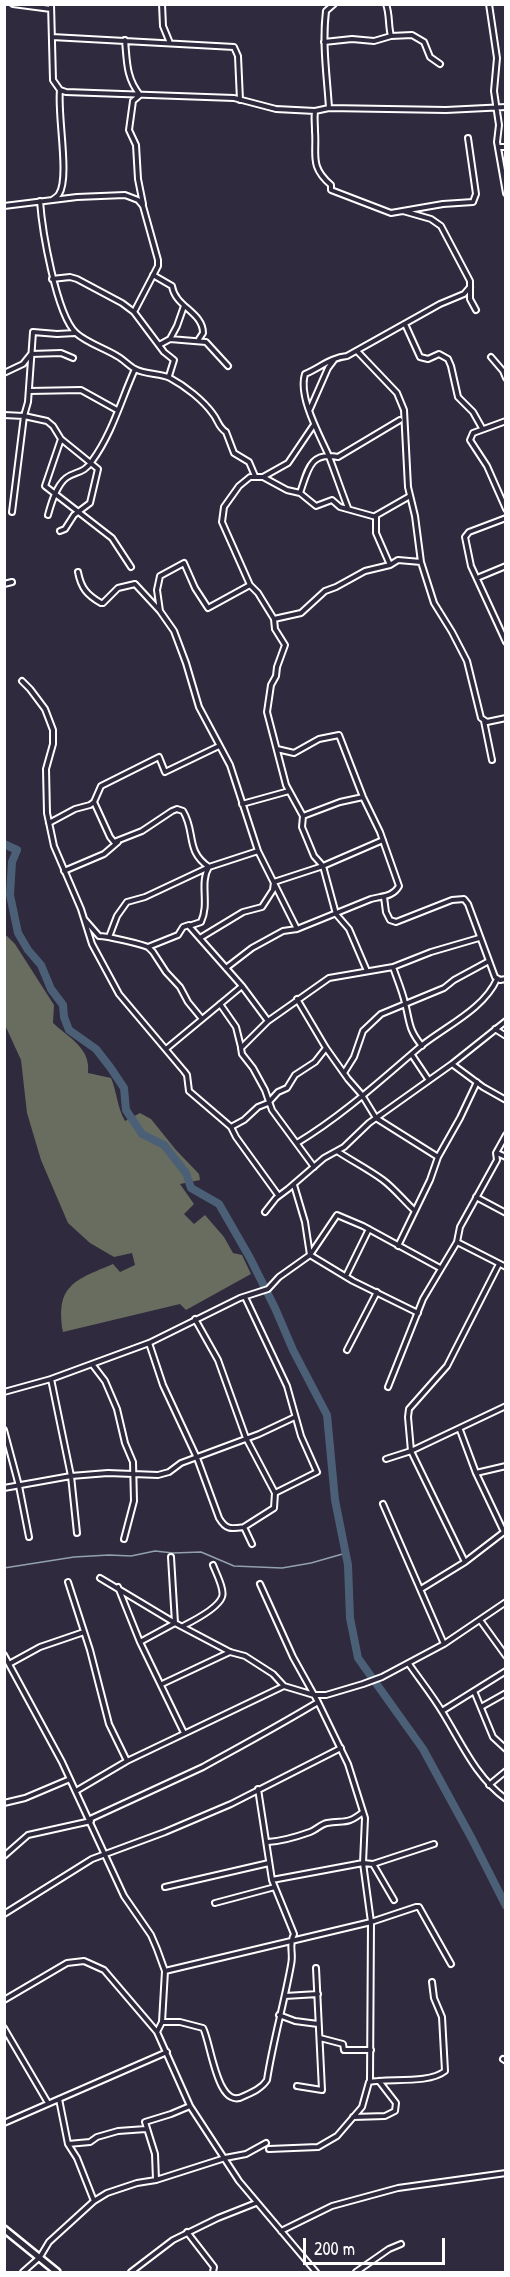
<!DOCTYPE html>
<style>
body{margin:0}
#map{position:relative;width:510px;height:2277px;overflow:hidden;background:#2f2a3d;font-family:"Patrick Hand",sans-serif}
canvas{display:block}
.frame{position:absolute;inset:0;border:6px solid #fff;pointer-events:none}
.scale{position:absolute;left:303px;top:2238px;width:142px;height:27px;box-sizing:border-box;border:3px solid #fff;border-top:0;padding-left:8px;font-size:18px;line-height:21px;white-space:nowrap;color:#fff;-webkit-text-stroke:4px #2f2a3d;paint-order:stroke}
</style>
<div id="map">
<canvas width="510" height="2277"></canvas>
<div class="frame"></div>
<div class="scale">200 m</div>
</div>
<script>
const c = document.querySelector('canvas').getContext('2d');
c.lineJoin = 'round';
function paint(path, color) { c.fillStyle = color; c.fill(path, 'evenodd'); }
function trace(path, color, width, dash) { c.strokeStyle = color; c.lineWidth = width; c.lineCap = dash ? 'butt' : 'round'; c.setLineDash(dash || []); c.stroke(path); }
paint(new Path2D(`
 M7,936L15,944L54,1005L53,1023C69,1038 91,1048 88,1073L111,1078C117,1092 117,1107 125,1121L140,1113L151,1119L176,1150L199,1174L200,1180L180,1184L194,1204L184,1214L194,1224L205,1215L224,1237L233,1253L242,1255L251,1274L186,1310L180,1304L63,1332C55,1285 75,1280 113,1264L120,1272L135,1265L132,1253L114,1257L90,1243L68,1223L41,1160L27,1113L21,1060L5,1025L4,937Z`), '#686d5f');
trace(new Path2D(`
 M4,1568L74,1557L109,1555L131,1556L155,1551L173,1553L201,1552L234,1566L282,1568L311,1563L346,1553`), '#93a0ad', 1.5);
trace(new Path2D(`
 M4,844L17,850L12,862L10,895L18,933L28,950L41,965L51,989L63,1005L64,1017L69,1030L96,1049L110,1067L124,1088L126,1110L142,1134L164,1145L186,1173L191,1188L219,1204L250,1258L275,1308L293,1350L327,1415L335,1500L348,1565L350,1618L358,1658L423,1749L472,1839L506,1906`), '#4b6076', 8);
const minor = new Path2D(`
 M13,4L51,9
 M51,4L53,80L60,90L66,92L234,98L276,109L315,111L329,108L446,110L506,107
 M162,4L163,26L170,43
 M386,4C390,15 388,25 391,36
 M489,4L497,58L494,91L499,125L497,142L506,193
 M52,37L234,47L238,56L240,100
 M125,40C127,61 126,78 140,95L133,101L129,130L136,145L138,179L143,204
 M324,42L352,39L374,41L391,36L412,35L424,42L430,57L440,64
 M329,108C327,76 322,44 326,11L334,4
 M315,111C314,119 315,123 315,131C317,155 309,166 331,185V190L391,213L443,204L473,202L476,194L468,138
 M498,147H506
 M52,200C55,198 58,196 59,194C70,178 57,114 60,90
 M40,201C42,229 56,314 76,333C87,343 104,348 117,356C123,359 129,366 135,369C146,375 161,373 170,378C185,386 203,400 213,414C218,420 218,427 226,432L234,453L249,462L255,476
 M4,206L77,197L125,195L138,200L143,206L158,260V266L134,312
 M403,211L431,219L441,226L470,281V299L476,310
 M153,275L172,286C175,307 203,312 203,333L199,339
 M52,279L70,277L77,279L122,303L134,312L164,352L174,360L169,376
 M405,324L420,357L428,359L439,354L448,359L451,366L458,397L473,412L482,428
 M170,339L177,326L184,306
 M159,345L170,339L206,342L228,366
 M357,351L397,393L404,410L408,487L415,516L421,562L434,603L452,632L467,661L481,718L487,722L506,718
 M491,357L503,371L506,378
 M4,373L23,364L31,354L61,353L73,358
 M29,391L81,390L117,410
 M310,409L328,368L334,360
 M4,415L24,416L47,421L53,426L61,439L98,469L90,503L74,515L65,529L60,531
 M506,421L473,433L470,440L487,466L506,509
 M61,439L45,486L112,538L131,567
 M263,477L288,463L313,426
 M300,493C308,470 310,451 338,457L400,420
 M348,508C341,490 335,472 328,454C319,434 298,396 305,374C319,368 332,357 347,356L440,304L464,294L470,287
 M12,512L24,416L28,402L33,332L57,334L75,333
 M48,515C51,504 56,486 66,478C75,471 84,474 92,461C112,434 121,400 135,369
 M375,516L410,496
 M506,518L469,532L465,537L471,566L506,642
 M78,572C81,588 87,595 101,603H103L118,588L135,584L160,611L174,631L186,663L199,707L230,765L258,851L297,929
 M477,578L506,566
 M4,584L12,582
 M160,611L157,590L160,576L184,563L195,588L208,608L250,585
 M274,619L258,593L250,585L222,522L224,507L239,486L250,477H263L287,490L300,493L316,506L332,500L340,507L376,517V533L390,565
 M22,681L30,689L45,709L53,730V744L46,769L47,813L54,846L81,909L92,944L119,994L184,1071L187,1075L189,1091L231,1127L236,1137L278,1195
 M484,721L492,760
 M363,797L340,802L303,816L286,785L267,712L271,685L276,676L277,667L285,645L275,629L274,619L301,613L325,591L336,587L365,571L390,565L398,560L421,562
 M94,802L110,837L114,842L142,831L172,811L177,809L183,811C196,832 185,851 209,867C199,883 210,903 201,922L189,926L242,986L268,1021
 M242,804L289,791
 M303,816L302,827L314,856L323,866L336,914L349,929L367,971
 M49,823L75,809L90,805L94,802L101,786L159,757L165,772L219,746
 M64,871L104,854L118,842
 M384,897L386,912L390,920L396,922L452,900L464,899L468,904L495,977L500,980L506,979
 M85,920L99,936C107,936 141,944 148,947L178,935L183,927L189,925
 M109,937L117,916L127,902L145,897L209,867L258,851
 M200,938L243,912L262,907L273,890L274,882L323,866L383,840
 M148,947L153,952L166,972L180,987L188,1002L202,1019
 M393,967C397,979 402,990 405,1003C410,1022 408,1029 422,1046
 M226,968L252,948L283,931L297,929L371,899C382,896 393,897 399,886L380,832L363,797L339,735L319,739L294,753L277,749
 M297,999L326,1048L348,1079L362,1095L376,1118L438,1157
 M220,1004L236,1027L241,1047
 M495,1029L506,1036
 M166,1049L242,986
 M412,1055L428,1079
 M452,1064L483,1087L506,1100
 M344,1073L354,1057L363,1031L381,1014L444,988L454,980L489,961
 M231,1127L244,1120L258,1107L268,1103L278,1092L287,1088L295,1075L315,1062L326,1048
 M297,1143C342,1116 381,1080 421,1046C446,1026 484,1009 497,979
 M337,1151C352,1161 368,1169 383,1180C395,1189 404,1201 415,1211
 M497,1153L506,1157
 M314,1167L272,1110L265,1090L253,1068L242,1054L241,1048L268,1021L329,978L393,967L431,952L479,938
 M294,1185L305,1222L310,1255L353,1281L418,1313
 M476,1197L506,1213
 M265,1212L276,1198L288,1189L324,1158L344,1147L369,1123L452,1064L506,1021
 M457,1242L506,1267
 M398,1246L430,1180L438,1157L460,1118L477,1082
 M346,1276L369,1229
 M245,1297L287,1386L301,1436L317,1472L275,1493
 M195,1319L218,1360L246,1438L275,1493L274,1508L244,1527
 M149,1343L163,1385L197,1458L219,1518C226,1530 231,1529 244,1527L252,1544
 M347,1350L377,1292
 M92,1364L105,1381L117,1409L125,1443L133,1462L134,1501L124,1539
 M51,1379L71,1476L77,1533
 M388,1387L423,1299L457,1242L460,1227L497,1160L496,1153L506,1135
 M4,1392L51,1379L149,1343L240,1298L268,1289L279,1277L310,1255L337,1215L363,1226L440,1268
 M4,1430L19,1486L29,1537
 M460,1430L476,1473L504,1532
 M386,1459L411,1451L506,1406
 M476,1473L506,1466
 M4,1488L71,1476L108,1473L158,1475L169,1472L181,1463L259,1434L295,1417
 M383,1504L444,1644
 M465,1562L411,1451L408,1417L409,1409L447,1366L499,1264
 M100,1578L175,1623L230,1652L245,1656L273,1674L284,1686
 M68,1582L90,1650L109,1724L127,1761
 M260,1584L293,1657L318,1702L348,1764L365,1818L363,1863L371,1922L370,2081
 M118,1587L140,1642L184,1733
 M421,1589L465,1562L504,1532
 M480,1620L506,1656
 M183,1626C193,1621 218,1608 222,1597C225,1590 216,1573 213,1565
 M140,1642L175,1623L171,1557
 M4,1655L62,1762L124,1896L151,1935L157,1949L165,1971L162,2022L157,2032
 M9,1664L40,1647L84,1632
 M409,1664C420,1680 433,1696 443,1713C462,1744 476,1777 506,1799
 M162,1684L230,1652
 M474,1691L493,1737L506,1749
 M481,1707L506,1693
 M442,1711L506,1671
 M489,1785L506,1771
 M76,1791L127,1761L284,1686L314,1695H326L363,1684L382,1677L444,1644L506,1602
 M4,1803L25,1798L70,1779
 M90,1819L203,1767C241,1746 280,1725 318,1702
 M268,1842C282,1841 296,1837 310,1832C316,1830 321,1824 327,1823C344,1820 347,1825 363,1812
 M4,1856L28,1835L91,1821
 M373,1864L394,1900
 M272,1880L363,1863L373,1864L434,1844
 M165,1887L269,1863
 M215,1903L275,1887
 M4,1914L92,1859L165,1832L231,1804L341,1748
 M165,1971L371,1922L416,1907H419L451,1964
 M285,1996L318,1994
 M4,2000L67,1963L84,1961L104,1970L157,2032L190,2106L239,2181L316,2272
 M279,2015L295,2021L318,2024
 M162,2022H180L203,2028C211,2042 217,2112 244,2096C253,2092 262,2088 267,2080C273,2041 284,2004 291,1965C294,1952 288,1946 294,1934L272,1880L258,1789
 M4,2028L48,2103
 M320,2038L343,2044L344,2050H371
 M503,2059L506,2061
 M297,2086L322,2090L316,1968
 M59,2099L68,2144L77,2158L94,2201
 M353,2117L385,2116L395,2111L396,2103L379,2081
 M4,2123L167,2052
 M68,2144L90,2142L97,2137L118,2131L146,2129
 M269,2149L318,2147L337,2136L362,2107L369,2082C389,2078 429,2084 445,2071L442,2017L434,1998L432,1982
 M156,2180L155,2154L145,2122L171,2114L190,2106
 M281,2231L332,2206L398,2188L506,2173
 M187,2232L214,2267L213,2272
 M23,2272L40,2257L49,2242L94,2201L107,2193L137,2183L156,2180L225,2158L246,2154L266,2143
 M131,2272L173,2240L218,2218L256,2203
 M356,2272L389,2249L401,2244`);
const secondary = new Path2D(`
 M4,2229L57,2272`);
trace(minor, '#fff', 8);
trace(secondary, '#fff', 10);
trace(minor, '#2f2a3d', 4);
trace(secondary, '#2f2a3d', 5);
</script>
